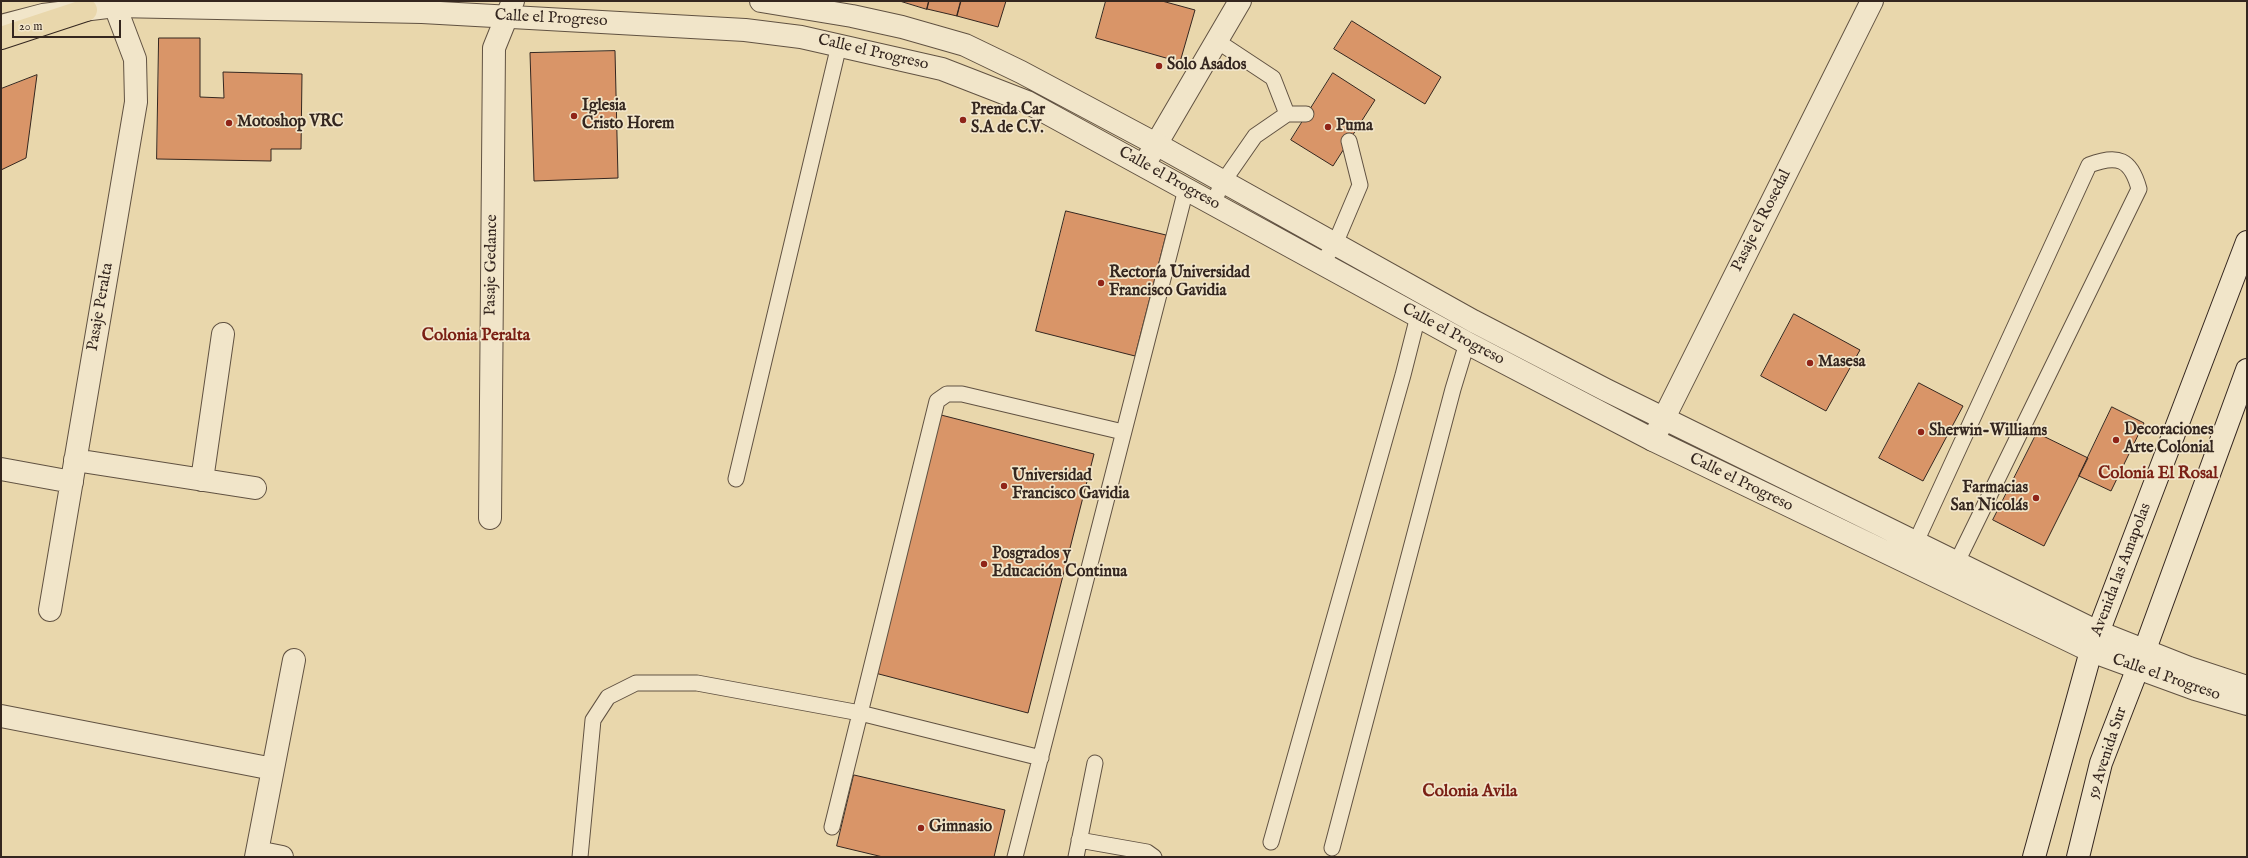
<!DOCTYPE html>
<meta charset="utf-8">
<style>
body{margin:0}
#map{position:relative;width:2248px;height:858px;overflow:hidden;background:#e9d7ac;font-family:"IM FELL English",serif}
canvas{display:block}
.frame{position:absolute;inset:0;border:2px solid #34261f;pointer-events:none}
.scale{position:absolute;left:12px;top:20px;width:109px;height:18px;box-sizing:border-box;border:2px solid #34261f;border-top:0;padding-left:5px;font-size:12px;line-height:14px;white-space:nowrap;color:#34261f;-webkit-text-stroke:3px #f1e5c9;paint-order:stroke}
</style>
<div id="map">
<canvas width="2248" height="858"></canvas>
<div class="frame"></div>
<div class="scale">20 m</div>
</div>
<script>
const c = document.querySelector('canvas').getContext('2d');
c.lineJoin = 'round';
function paint(path, color) { c.fillStyle = color; c.fill(path, 'evenodd'); }
function trace(path, color, width, dash) { c.strokeStyle = color; c.lineWidth = width; c.lineCap = dash ? 'butt' : 'round'; c.setLineDash(dash || []); c.stroke(path); }
function write(font, color, halo, rows, align = 'center') {
  c.font = font + ' "IM FELL English",serif'; c.lineWidth = 3.5; c.setLineDash([]); c.textBaseline = 'middle'; c.strokeStyle = halo; c.fillStyle = color; for (const [text, x, y, turn = 0] of rows) {
    c.save(); c.translate(x, y); c.rotate((+turn || 0) * Math.PI / 180); c.textAlign = isNaN(turn) ? turn : align; if (halo) c.strokeText(text, 0, 0); c.fillText(text, 0, 0); c.restore();
  }
}
const building = new Path2D(`
 M900,1H929L927,9Z
 M929,1H961L957,16L927,9Z
 M961,1H1006L998,27L957,16Z
 M1106,1H1162L1195,10L1180,62L1096,38Z
 M1352,21L1441,77L1425,104L1334,49Z
 M159,38H200V97L224,98L223,72L302,74L301,149H271V161L157,159Z
 M615,51L618,178L534,181L530,53Z
 M1333,73L1375,100L1333,166L1291,140Z
 M37,75L26,158L1,170V89Z
 M1066,211L1166,235L1135,356L1036,331Z
 M1794,314L1860,350L1826,411L1761,376Z
 M1919,383L1963,406L1923,481L1879,458Z
 M2112,407L2144,423L2111,491L2079,476Z
 M941,415L1094,454L1028,713L875,673Z
 M2037,433L2088,458L2044,546L1993,520Z
 M854,775L1005,810L994,857H883L837,846Z`);
paint(building, '#d99568');
trace(building, '#34261f', 1);
const service = new Path2D(`
 M1217,41L1273,78L1287,114
 M1213,203L1223,182L1255,136L1287,114H1306
 M1322,263L1335,244L1360,185L1349,141
 M736,479L839,45
 M1915,544L2089,165C2118,154 2131,159 2139,189L1956,564
 M832,827L937,401L947,394H962L1123,432
 M1079,840L1147,852L1154,857
 M1271,842L1403,375L1418,316
 M1332,848L1453,389L1467,343
 M580,857L593,720L608,697L636,683H697L860,713L1041,758
 M1015,857L1186,189
 M1076,857L1095,763`);
const minor = new Path2D(`
 M1144,165L1240,1
 M1653,440L1872,1
 M75,460L255,488
 M1,469L72,482
 M202,480L223,334
 M490,518L494,48L513,1
 M50,610L136,102L135,59L115,6
 M1,716L273,769
 M257,852L282,857
 M256,857L294,660`);
const tertiary = new Path2D(`
 M761,1L852,16L902,27L965,45L1021,72L1156,144L1473,321L1606,390L2098,632L2189,668L2247,687
 M1,26L43,15L115,6L422,12L745,30L801,37L942,69L1027,102L1467,343L1653,440L2091,651L2195,689L2247,704`);
const secondary = new Path2D(`
 M2034,857L2091,651L2247,242
 M2078,857L2101,763L2144,652L2247,370`);
const primary = new Path2D(`
 M1,38L86,10`);
trace(service, '#615242', 17);
trace(minor, '#615242', 24);
trace(tertiary, '#615242', 24);
trace(secondary, '#34261f', 24);
trace(primary, '#34261f', 24);
trace(service, '#f1e5c9', 15);
trace(minor, '#f1e5c9', 22);
trace(tertiary, '#f1e5c9', 22);
trace(secondary, '#f1e5c9', 22);
trace(primary, '#e9d7ac', 22);
for (const [x, y, r, color] of [
 [1159,66,4,"#8f2418"],
 [574,116,4,"#8f2418"],
 [963,120,4,"#8f2418"],
 [229,123,4,"#8f2418"],
 [1328,127,4,"#8f2418"],
 [1101,283,4,"#8f2418"],
 [1810,363,4,"#8f2418"],
 [1921,432,4,"#8f2418"],
 [2116,440,4,"#8f2418"],
 [1004,486,4,"#8f2418"],
 [2036,498,4,"#8f2418"],
 [984,564,4,"#8f2418"],
 [921,828,4,"#8f2418"]
]) { const dot = new Path2D(); dot.arc(x, y, r, 0, 2 * Math.PI); c.fillStyle = color; c.fill(dot); trace(dot, '#f1e5c9', 1.5); }
write('16px', '#34261f', '#f1e5c9', [
 ["Calle el Progreso",551,19,3],
 ["Calle el Progreso",873,53,13],
 ["Calle el Progreso",1169,179,29],
 ["Pasaje el Rosedal",1762,221,-63],
 ["Pasaje Gedance",492,265,-89],
 ["Pasaje Peralta",101,307,-80],
 ["Calle el Progreso",1453,335,28],
 ["Calle el Progreso",1741,483,26],
 ["Avenida las Amapolas",2122,570,-69],
 ["Calle el Progreso",2166,678,19],
 ["59 Avenida Sur",2108,753,-72]
]);
write('bold 16px', '#34261f', '#f1e5c9', [
 ["Solo Asados",1167,66],
 ["Iglesia",582,107],
 ["Cristo Horem",582,125],
 ["Prenda Car",971,111],
 ["S.A de C.V.",971,129],
 ["Motoshop VRC",237,123],
 ["Puma",1336,127],
 ["Rectoría Universidad",1109,274],
 ["Francisco Gavidia",1109,292],
 ["Masesa",1818,363],
 ["Decoraciones",2124,431],
 ["Arte Colonial",2124,449],
 ["Sherwin-Williams",1929,432],
 ["Universidad",1012,477],
 ["Francisco Gavidia",1012,495],
 ["Farmacias",2028,489,"right"],
 ["San Nicolás",2028,507,"right"],
 ["Posgrados y",992,555],
 ["Educación Continua",992,573],
 ["Gimnasio",929,828]
], 'left');
write('bold 17px', '#7a1f14', '#f1e5c9', [
 ["Colonia Peralta",476,337],
 ["Colonia El Rosal",2158,475],
 ["Colonia Avila",1470,793]
]);
</script>
